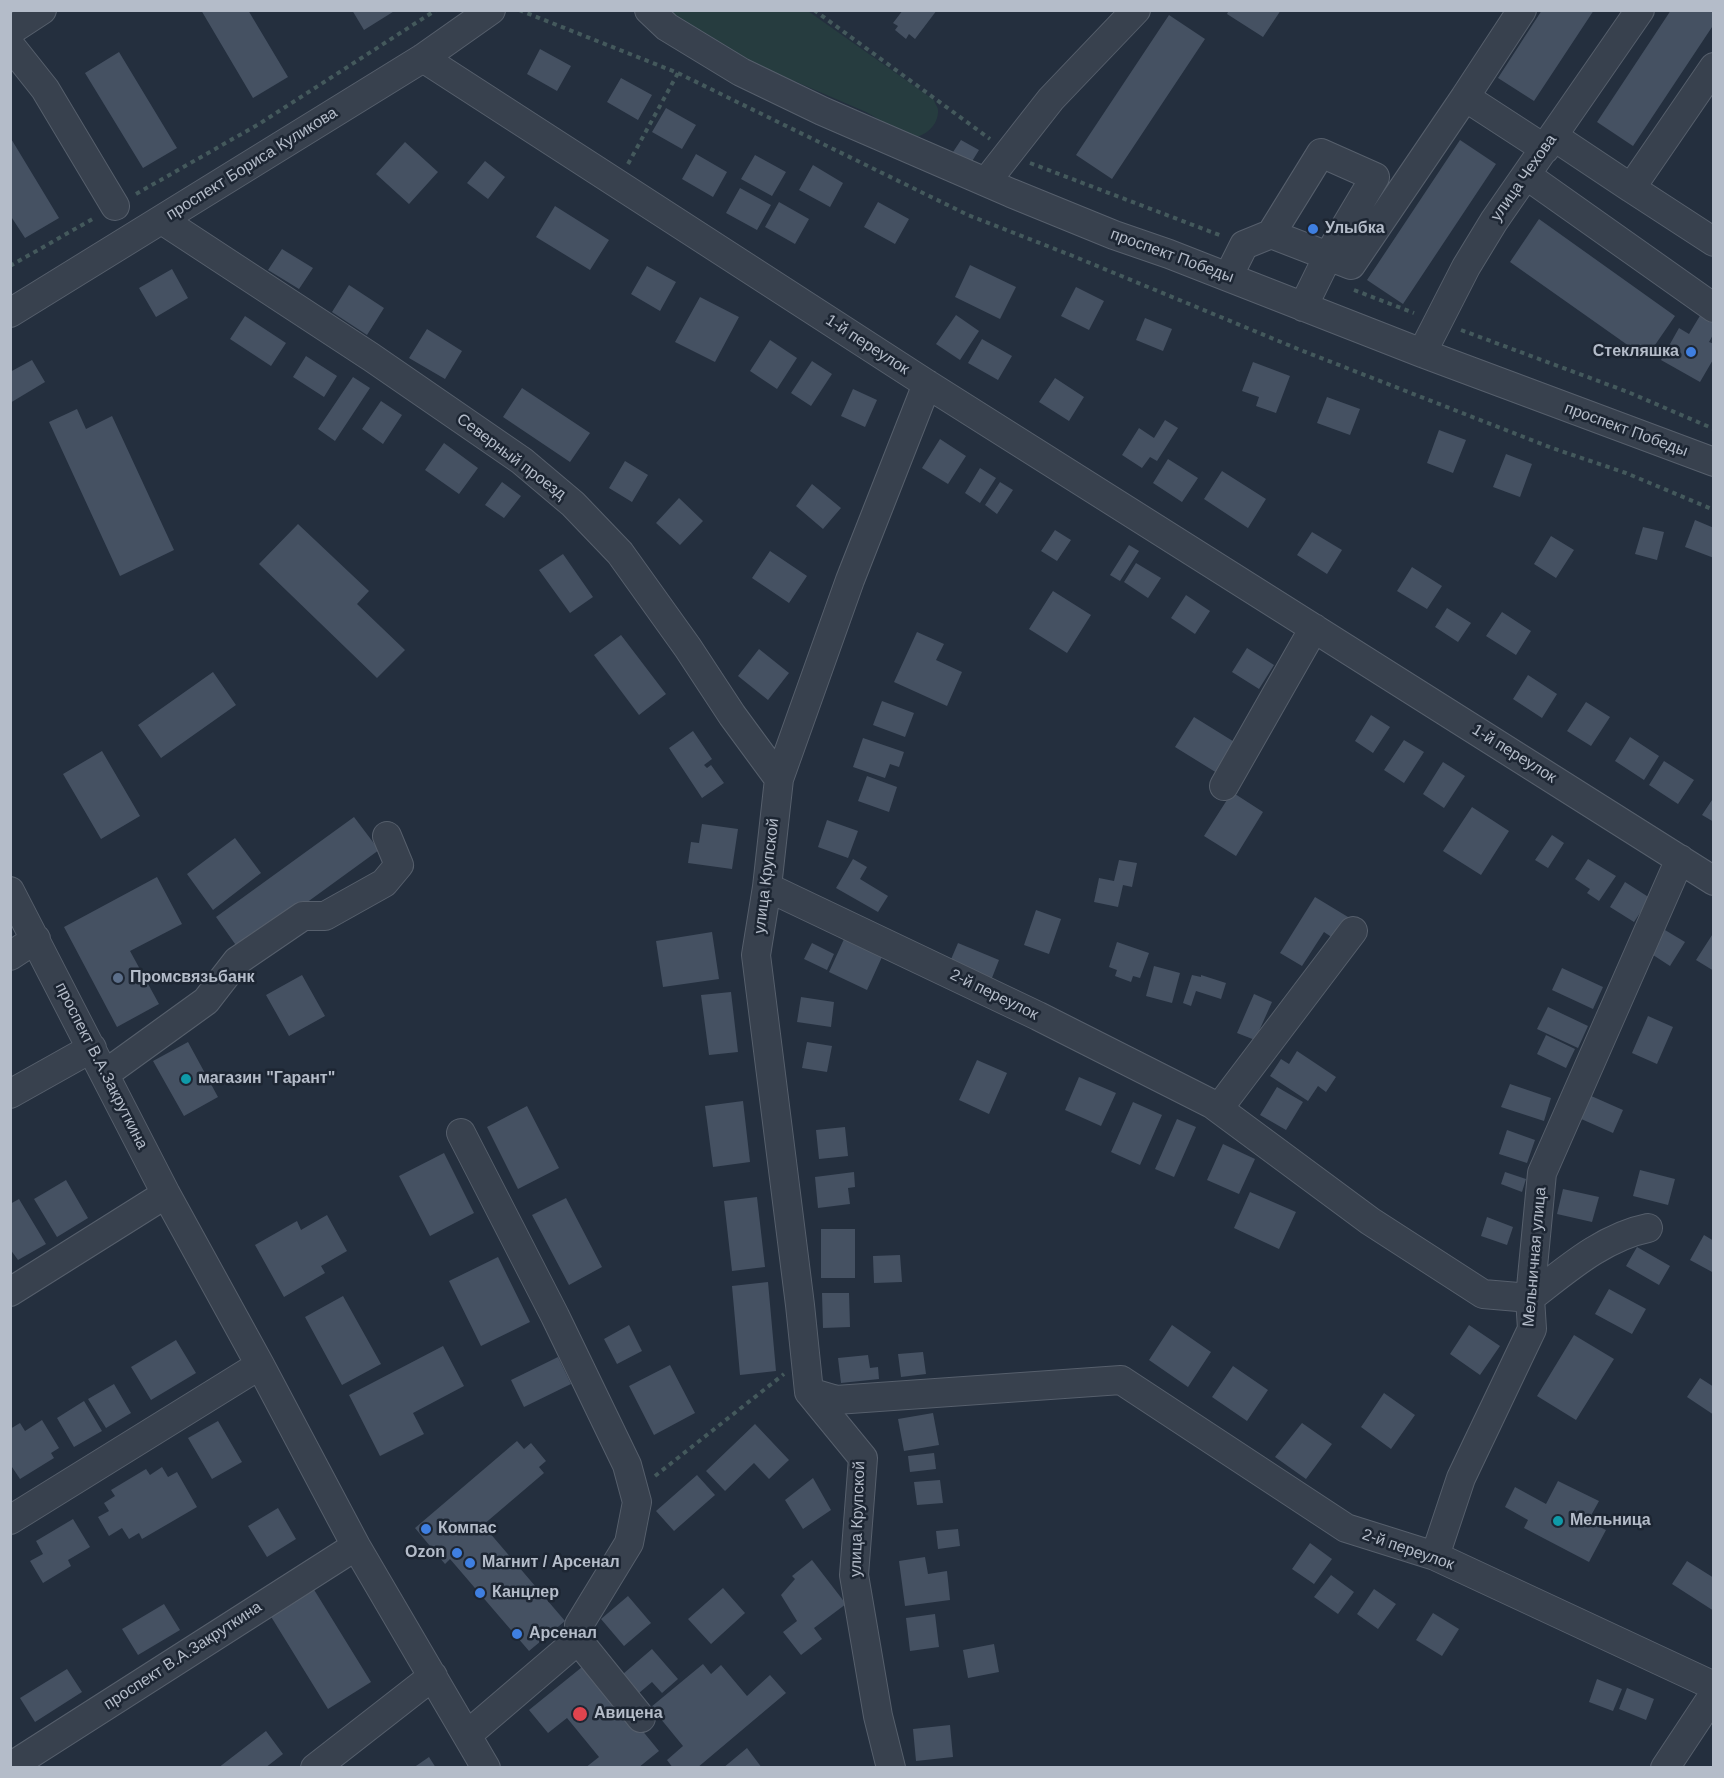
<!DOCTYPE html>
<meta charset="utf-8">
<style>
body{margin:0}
#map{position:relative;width:1724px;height:1778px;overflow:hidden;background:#242f3e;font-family:Arial,sans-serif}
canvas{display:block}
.frame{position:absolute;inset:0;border:12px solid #b4bcc9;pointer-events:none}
</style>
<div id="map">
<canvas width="1724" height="1778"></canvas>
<div class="frame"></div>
</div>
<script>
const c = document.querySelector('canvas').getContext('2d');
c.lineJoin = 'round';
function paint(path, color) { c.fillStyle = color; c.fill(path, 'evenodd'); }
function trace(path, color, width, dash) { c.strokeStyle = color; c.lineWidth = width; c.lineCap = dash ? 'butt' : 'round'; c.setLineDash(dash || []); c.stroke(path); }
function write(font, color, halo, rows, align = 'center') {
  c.font = font + ' Arial,sans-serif'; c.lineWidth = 5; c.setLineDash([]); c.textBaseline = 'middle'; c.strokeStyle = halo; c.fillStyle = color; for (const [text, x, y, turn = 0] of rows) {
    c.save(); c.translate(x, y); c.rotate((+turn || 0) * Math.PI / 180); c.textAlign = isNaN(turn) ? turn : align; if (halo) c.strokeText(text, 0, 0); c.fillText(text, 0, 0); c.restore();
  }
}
paint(new Path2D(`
 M669,11H808L934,100C935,104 938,107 938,110C939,125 925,137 911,138L866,112L757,65Z`), '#263c3f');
paint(new Path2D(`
 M201,10H248L288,77L253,98Z
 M352,10H396L364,30Z
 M903,10H937L915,39L909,34L906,39L895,30L898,26L893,23Z
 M1229,10H1281L1263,37L1227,14Z
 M1542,10H1594L1534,101L1498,78Z
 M1671,10H1714V24L1633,146L1597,122Z
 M1169,15L1205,39L1112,179L1076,155Z
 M540,49L571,66L557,91L527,74Z
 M119,52L177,148L143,168L85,73Z
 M621,78L652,95L638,120L607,102Z
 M666,108L696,125L682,149L652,132Z
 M10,137L59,218L25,238L10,215Z
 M961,140L979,150L971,163L953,152Z
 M1460,140L1496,164L1403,304L1367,280Z
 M405,142L438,172L409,204L376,174Z
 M696,154L727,172L713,197L682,179Z
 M755,155L786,172L772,196L741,179Z
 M485,161L505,177L488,199L467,183Z
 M813,165L843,183L830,207L799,190Z
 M740,188L771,205L757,230L726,213Z
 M779,202L809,219L795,244L765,227Z
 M878,202L909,219L895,244L864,227Z
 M555,206L609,240L590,270L536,237Z
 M1539,219L1675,316L1646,358L1510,262Z
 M282,249L313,268L299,289L268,270Z
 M970,265L1016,287L1000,319L955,297Z
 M647,266L676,282L660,311L631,294Z
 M172,269L188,298L156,317L139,288Z
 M349,285L384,308L367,335L332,312Z
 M1076,287L1104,301L1089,330L1061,316Z
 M700,297L739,317L715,362L675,342Z
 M1704,309L1714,314V333L1709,342L1714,344V358L1700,382L1661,360L1679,328L1689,334Z
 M956,315L979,331L960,360L936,344Z
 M245,316L286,343L271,366L230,339Z
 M1145,318L1172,329L1163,351L1136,340Z
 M427,329L462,351L445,379L409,358Z
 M982,339L1012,356L998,380L968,363Z
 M770,340L797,358L777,389L750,371Z
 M306,356L337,376L324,397L293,377Z
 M32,360L45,382L10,403V372Z
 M812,361L832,374L811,406L791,393Z
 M1253,362L1290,376L1276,413L1256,406L1259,397L1242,391Z
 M353,377L370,388L335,441L318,429Z
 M1055,378L1084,397L1069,421L1039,402Z
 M522,388L590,433L570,462L503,417Z
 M853,389L877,400L865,427L841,416Z
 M1327,397L1360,409L1350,435L1317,423Z
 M381,401L402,415L383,444L362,429Z
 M77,409L86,429L112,416L174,550L120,576L49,422Z
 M1165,420L1178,428L1157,461L1150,457L1142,468L1122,455L1139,428L1154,438Z
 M1439,430L1466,440L1453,473L1427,463Z
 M940,439L966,456L948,484L922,468Z
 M444,443L478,468L459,494L425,470Z
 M1506,454L1532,464L1520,497L1493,487Z
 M1168,459L1198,478L1182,502L1153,483Z
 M625,461L648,475L632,502L609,488Z
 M980,468L996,478L980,503L965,493Z
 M1222,471L1266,499L1248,528L1204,499Z
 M502,482L521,496L504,518L485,505Z
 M1000,482L1013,490L997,514L985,505Z
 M812,484L841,508L823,529L796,506Z
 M679,498L703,521L680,545L656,523Z
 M1695,520L1714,528V558L1685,547Z
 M298,524L369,591L357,604L405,650L377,678L259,564Z
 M1643,527L1664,532L1657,560L1635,554Z
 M1055,530L1071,540L1057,561L1041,551Z
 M1312,532L1342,550L1327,574L1297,555Z
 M1551,536L1574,550L1556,578L1534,564Z
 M1129,545L1139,551L1120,581L1110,575Z
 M770,551L807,576L789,603L752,578Z
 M563,554L593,597L570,613L539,570Z
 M1136,563L1161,578L1148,598L1124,582Z
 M1412,567L1442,586L1427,609L1397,591Z
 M1053,591L1091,615L1067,653L1029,629Z
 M1186,595L1210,611L1195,634L1171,618Z
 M1447,608L1471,623L1458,642L1435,627Z
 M1502,612L1531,631L1516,655L1486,636Z
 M917,632L944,644L936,660L962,672L947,706L894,682Z
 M621,635L666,694L639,715L594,655Z
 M1247,648L1274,665L1259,689L1232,672Z
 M759,649L789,673L768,700L738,676Z
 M213,672L236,705L161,758L138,725Z
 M1528,675L1557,694L1542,718L1513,699Z
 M882,701L914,713L905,737L873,725Z
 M1586,702L1610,717L1591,746L1567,731Z
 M1371,715L1390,727L1373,753L1355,741Z
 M1194,717L1236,743L1217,773L1175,747Z
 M693,731L712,759L704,765L707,768L711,765L724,783L702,798L669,748Z
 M1630,737L1659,756L1644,780L1615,761Z
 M863,738L904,752L899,767L890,764L885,778L853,767Z
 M1404,740L1424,752L1404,783L1384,770Z
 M102,751L140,816L101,839L63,774Z
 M1664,761L1694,780L1678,804L1649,785Z
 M1443,762L1465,776L1444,808L1423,794Z
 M867,776L897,787L889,812L858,801Z
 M1232,792L1263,812L1236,856L1204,836Z
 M1714,797V822L1702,815Z
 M1472,807L1509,831L1481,875L1443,851Z
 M354,817L379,850L240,951L216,917Z
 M827,820L858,831L848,858L818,847Z
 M702,824L738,829L732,869L688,863L691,842L699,843Z
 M1552,835L1564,843L1548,868L1535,860Z
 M235,838L261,873L213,910L187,874Z
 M853,859L867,867L860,879L888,896L878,912L836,888Z
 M1588,859L1616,876L1599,901L1587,893L1590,889L1575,879Z
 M1119,860L1137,863L1132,887L1123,885L1118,907L1094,902L1099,878L1114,881Z
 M157,877L182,924L130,951L159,1004L117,1027L64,927Z
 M1625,882L1650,898L1634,922L1610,907Z
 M1315,897L1353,920L1339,942L1324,932L1302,966L1280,953Z
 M1036,910L1061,919L1049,954L1024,945Z
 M1665,930L1685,942L1670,966L1650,953Z
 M712,932L719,979L663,987L656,941Z
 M1714,932V971L1696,960Z
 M844,939L882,957L867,990L829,972Z
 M1117,942L1149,953L1140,978L1133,976L1131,982L1115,976L1117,970L1109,967Z
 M812,943L834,954L827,970L804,959Z
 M958,943L999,960L988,988L946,971Z
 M1154,966L1180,973L1172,1003L1146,996Z
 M1562,968L1603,987L1593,1009L1552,990Z
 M302,975L325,1016L289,1036L266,995Z
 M1192,975L1201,977V975L1226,983L1221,999L1196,991L1191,1006L1183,1003Z
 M731,992L738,1052L709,1055L701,995Z
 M1254,994L1272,1002L1255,1040L1237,1033Z
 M801,997L834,1002L831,1027L797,1022Z
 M1548,1007L1588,1026L1578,1048L1537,1029Z
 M1648,1016L1673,1027L1657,1064L1632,1053Z
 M1546,1035L1575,1049L1566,1068L1537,1054Z
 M188,1042L218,1097L184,1116L153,1061Z
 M807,1042L832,1046L827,1072L802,1068Z
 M1297,1051L1336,1077L1326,1092L1318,1086L1308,1101L1270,1076L1281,1059L1289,1064Z
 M977,1060L1007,1073L989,1114L959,1100Z
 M1079,1077L1116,1093L1101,1126L1065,1110Z
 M1510,1084L1551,1098L1544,1121L1501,1107Z
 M1277,1087L1303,1102L1286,1130L1260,1115Z
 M1589,1095L1623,1110L1613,1133L1579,1118Z
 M743,1101L750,1162L713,1167L705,1106Z
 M1133,1102L1162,1115L1140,1165L1111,1152Z
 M527,1106L559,1168L518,1189L487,1127Z
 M1177,1119L1196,1127L1174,1177L1155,1169Z
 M845,1127L848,1156L819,1159L816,1130Z
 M1507,1130L1535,1140L1527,1163L1499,1154Z
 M1223,1144L1255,1159L1239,1194L1207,1180Z
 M444,1153L474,1213L430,1236L399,1176Z
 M1640,1170L1675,1179L1668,1205L1633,1196Z
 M854,1172L855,1187L848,1188L850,1204L818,1208L815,1177Z
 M1505,1172L1526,1179L1522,1192L1501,1184Z
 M66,1180L88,1218L57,1237L34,1199Z
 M1563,1189L1599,1197L1592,1222L1557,1214Z
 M1250,1192L1296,1212L1279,1249L1234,1228Z
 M757,1197L765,1267L732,1271L724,1201Z
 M566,1198L602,1267L569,1285L532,1215Z
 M19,1199L46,1244L18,1260L10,1249V1204Z
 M327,1215L347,1251L321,1266L325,1273L284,1297L255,1245L297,1221L301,1230Z
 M1487,1217L1513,1227L1507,1245L1481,1236Z
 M821,1229H855V1278H821Z
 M1704,1235L1714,1241V1273L1690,1260Z
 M1637,1247L1670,1266L1659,1285L1626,1266Z
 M900,1255L902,1282L874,1283L873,1256Z
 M498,1257L530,1322L481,1346L449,1281Z
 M768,1282L776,1371L740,1375L732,1286Z
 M1609,1289L1646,1309L1632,1334L1595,1314Z
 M822,1293H849L850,1327L823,1328Z
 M343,1296L381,1364L342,1385L305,1317Z
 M629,1325L642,1351L617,1364L604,1339Z
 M1172,1325L1211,1352L1188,1387L1149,1360Z
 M1469,1325L1500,1346L1480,1375L1450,1354Z
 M1574,1335L1614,1359L1576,1420L1537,1396Z
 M176,1340L196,1373L151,1400L131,1367Z
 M443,1346L464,1386L413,1413L424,1434L380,1456L349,1395Z
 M923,1352L926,1374L901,1377L898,1354Z
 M868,1355L870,1368L878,1367L879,1379L841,1383L838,1358Z
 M558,1357L571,1384L524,1407L511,1380Z
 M670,1365L695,1413L654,1435L629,1386Z
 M1233,1366L1268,1390L1247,1421L1212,1397Z
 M1700,1378L1714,1387V1415L1687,1397Z
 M114,1384L131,1413L106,1428L88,1399Z
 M1384,1393L1415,1415L1391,1449L1361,1427Z
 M84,1401L102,1431L74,1447L57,1418Z
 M933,1413L939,1445L904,1451L898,1419Z
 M42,1420L59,1448L51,1453L54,1458L20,1479L10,1464V1429L20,1423L25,1431Z
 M218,1421L242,1462L212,1479L188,1438Z
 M1302,1423L1332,1444L1306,1479L1275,1457Z
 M755,1424L789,1460L769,1479L754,1463L725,1491L706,1471Z
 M517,1441L524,1449L531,1443L546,1461L539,1467L544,1473L483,1525L565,1621L529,1651L450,1559L445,1564L415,1528Z
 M934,1453L936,1469L910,1472L908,1456Z
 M162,1467L168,1477L177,1472L197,1507L142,1539L139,1533L129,1539L122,1528L109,1536L98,1517L109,1511L104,1503L115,1496L111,1490L146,1469L150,1475Z
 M697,1475L715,1495L674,1531L656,1511Z
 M813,1478L831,1510L803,1529L785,1500Z
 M940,1480L943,1503L917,1505L914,1482Z
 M1558,1481L1599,1501L1588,1521L1606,1530L1589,1562L1524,1528L1528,1520L1505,1507L1515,1487L1546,1504Z
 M278,1508L296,1539L267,1557L248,1526Z
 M73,1519L90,1547L68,1560L71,1566L43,1583L30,1561L43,1554L36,1541Z
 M958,1529L960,1546L938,1549L936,1531Z
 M1310,1543L1332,1559L1314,1584L1292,1569Z
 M925,1557L928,1574L947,1571L950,1600L905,1606L899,1561Z
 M812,1560L846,1604L814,1628L822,1639L801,1655L783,1632L797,1621L781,1595L795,1579L792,1576Z
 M1687,1561L1714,1578V1611L1672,1584Z
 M1331,1575L1354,1592L1338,1614L1314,1597Z
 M313,1588L371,1682L328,1709L270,1615Z
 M723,1588L745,1613L711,1644L688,1619Z
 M1374,1589L1396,1604L1378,1629L1357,1614Z
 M628,1596L651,1623L624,1646L601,1619Z
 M164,1604L180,1630L138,1655L122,1629Z
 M1433,1613L1459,1629L1442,1656L1416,1640Z
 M935,1614L939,1647L910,1651L906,1618Z
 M994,1644L999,1672L968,1678L963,1650Z
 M652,1649L678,1679L662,1693L652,1682L639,1693L623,1674Z
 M587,1663L659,1751L638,1768H585L599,1757L567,1718L548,1733L529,1710Z
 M703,1664L711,1674L721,1665L747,1696L770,1675L786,1693L697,1768H673L667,1760L683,1746L651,1707Z
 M67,1669L82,1692L35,1722L20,1698Z
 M1597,1679L1622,1689L1613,1711L1589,1702Z
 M1627,1688L1654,1699L1646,1720L1619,1709Z
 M950,1725L953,1757L916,1761L913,1729Z
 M266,1731L283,1754L265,1768H218Z
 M747,1748L762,1768H723Z
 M429,1757L436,1768H413Z`), '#455162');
const minor = new Path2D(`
 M649,10L667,27L741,72L822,111L1011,193L1114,235L1169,254L1422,353L1714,462
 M1522,10L1465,97L1545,149
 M10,31L42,10
 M10,45L45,89L115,206
 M423,58L927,384L1714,881
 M1553,136L1631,188L1714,67
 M1526,175L1714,308
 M986,182L1051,99L1136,10
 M1631,188L1714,242
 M162,220L371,357L522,461L573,504L620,553L688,648L732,715L779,779
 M1271,234L1321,153L1375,177L1328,256L1303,307
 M1228,277L1244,245L1271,234L1351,265L1465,97
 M10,313L423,58L491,10
 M1422,353L1466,267L1494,221L1640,10
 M1224,786L1314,628
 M767,887L1038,1016L1212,1104L1370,1221L1483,1294L1530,1298C1565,1271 1603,1237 1648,1228
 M10,891L166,1194L260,1365L356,1546L486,1768
 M10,956L36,939
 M105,1074L206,1001L237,961L303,916H325L384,883L399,865L387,836
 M10,1094L92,1048
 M1219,1108L1353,931
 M461,1133L555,1316L627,1465L637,1502L629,1543L579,1625L578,1640L467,1735
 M10,1292L166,1194
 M809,1392L836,1400L1121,1380L1346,1528L1435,1556L1714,1686
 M10,1520L260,1365
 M1435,1556L1461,1478L1532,1329L1530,1298L1542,1173L1680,859
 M578,1640L641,1718
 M10,1767L356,1546
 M315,1768L433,1676
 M891,1768L878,1716L854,1575L863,1458L809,1392L800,1305L756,955L767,887L779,779L850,580L927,384
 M1665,1768L1714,1694`);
trace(minor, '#565f6c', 30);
trace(new Path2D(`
 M519,10L678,73L968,215L1073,256L1298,349L1552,448L1626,473L1714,510
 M814,10L990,139
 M1030,163L1222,236
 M628,164L678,73
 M136,194L259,124L436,10
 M10,266L96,217
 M1354,290L1414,313
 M1461,330L1628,392L1714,429
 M655,1476L784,1374`), '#44595c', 4, [4.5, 4.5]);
trace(minor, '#38414e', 28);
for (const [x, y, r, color] of [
 [1313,229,6,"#3f7fe0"],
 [1691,352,6,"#3f7fe0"],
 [118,978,6,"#5c6f8a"],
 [186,1079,6,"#0f9aa8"],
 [1558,1521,6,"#0f9aa8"],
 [426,1529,6,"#3f7fe0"],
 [457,1553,6,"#3f7fe0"],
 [470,1563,6,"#3f7fe0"],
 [480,1593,6,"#3f7fe0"],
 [517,1634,6,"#3f7fe0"],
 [580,1714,8,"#e0444e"]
]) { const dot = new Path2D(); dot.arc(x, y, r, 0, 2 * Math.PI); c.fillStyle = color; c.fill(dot); trace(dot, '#1d2633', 2); }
write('16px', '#b4bcc9', '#1d2633', [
 ["проспект Бориса Куликова",252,164,-32],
 ["улица Чехова",1524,178,-55],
 ["проспект Победы",1172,256,20],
 ["1-й переулок",867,345,33],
 ["проспект Победы",1626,430,20],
 ["Северный проезд",511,457,37],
 ["1-й переулок",1514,754,32],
 ["улица Крупской",767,876,-83],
 ["2-й переулок",994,995,26],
 ["проспект В.А.Закруткина",101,1066,63],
 ["Мельничная улица",1535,1257,-85],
 ["улица Крупской",858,1519,-88],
 ["2-й переулок",1408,1550,19],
 ["проспект В.А.Закруткина",183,1656,-33]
]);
write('bold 16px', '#b4bcc9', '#1d2633', [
 ["Улыбка",1325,229],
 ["Стекляшка",1679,352,"right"],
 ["Промсвязьбанк",130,978],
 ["магазин \"Гарант\"",198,1079],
 ["Мельница",1570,1521],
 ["Компас",438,1529],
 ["Ozon",445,1553,"right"],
 ["Магнит / Арсенал",482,1563],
 ["Канцлер",492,1593],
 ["Арсенал",529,1634],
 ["Авицена",594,1714]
], 'left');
</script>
